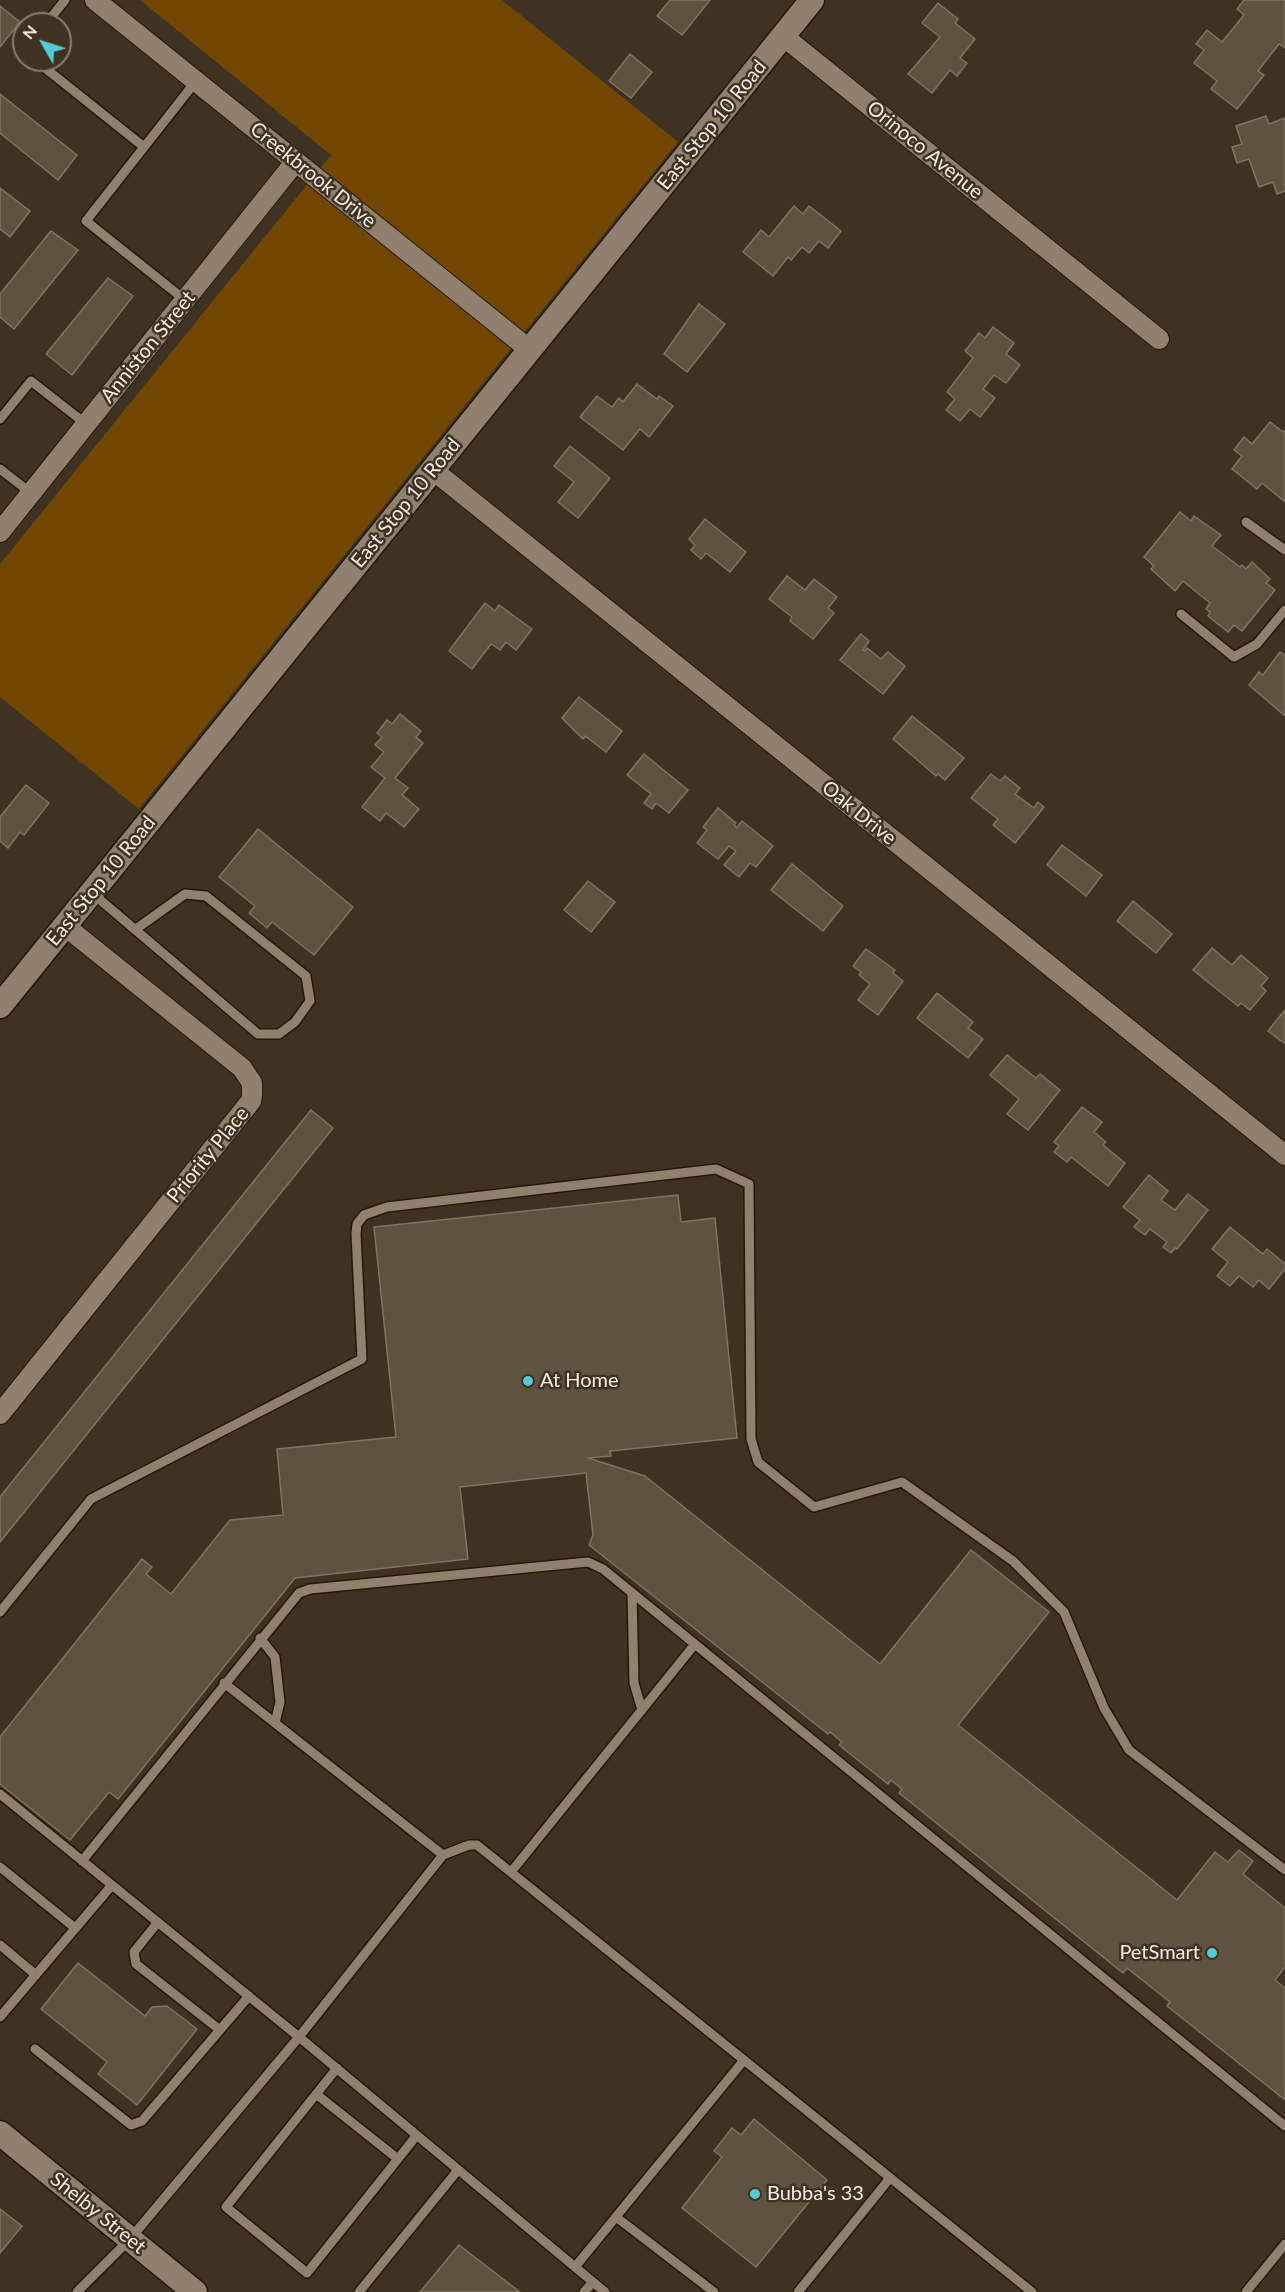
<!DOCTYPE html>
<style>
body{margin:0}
#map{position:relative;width:1285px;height:2292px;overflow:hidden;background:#3f3222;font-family:Lato,sans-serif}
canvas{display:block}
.north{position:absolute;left:12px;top:12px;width:60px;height:60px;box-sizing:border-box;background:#3f3222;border:2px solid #887d6f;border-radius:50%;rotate:309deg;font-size:16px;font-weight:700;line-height:24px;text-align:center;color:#f5ede3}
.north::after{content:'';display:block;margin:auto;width:21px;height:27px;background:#53cbda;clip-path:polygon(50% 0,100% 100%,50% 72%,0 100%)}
</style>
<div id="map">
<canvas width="1285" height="2292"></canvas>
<div class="north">N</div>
</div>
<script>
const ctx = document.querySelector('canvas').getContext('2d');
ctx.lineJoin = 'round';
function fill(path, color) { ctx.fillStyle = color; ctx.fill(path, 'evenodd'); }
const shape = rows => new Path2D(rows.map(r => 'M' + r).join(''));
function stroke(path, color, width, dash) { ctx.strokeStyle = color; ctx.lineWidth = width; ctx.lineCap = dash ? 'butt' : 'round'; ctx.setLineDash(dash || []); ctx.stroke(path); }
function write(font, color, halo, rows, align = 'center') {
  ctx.font = font + ' Lato,sans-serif'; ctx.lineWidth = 5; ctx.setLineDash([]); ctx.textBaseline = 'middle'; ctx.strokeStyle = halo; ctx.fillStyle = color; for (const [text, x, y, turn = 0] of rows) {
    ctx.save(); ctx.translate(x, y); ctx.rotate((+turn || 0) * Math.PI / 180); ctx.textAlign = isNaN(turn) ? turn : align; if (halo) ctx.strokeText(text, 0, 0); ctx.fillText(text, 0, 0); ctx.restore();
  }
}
fill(shape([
 [140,0,502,0,678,142,139,809,0,697,0,564,331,155]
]), '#714700');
const building = shape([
 [670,0,710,0,682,35,657,16,670,0],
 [1244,0,1285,0,1285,48,1279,44,1258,71,1264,75,1237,109,1211,89,1217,81,1194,63,1204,50,1196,44,1207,30,1222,42,1244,15,1237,9,1244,0],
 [938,3,958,19,955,23,975,39,960,58,967,63,957,76,950,70,932,93,908,74,940,37,922,23,938,3],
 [0,6,20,22,0,47,0,6],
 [630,54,652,72,631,98,609,81,630,54],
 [0,94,77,155,58,180,0,133,0,94],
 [1266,116,1269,124,1285,118,1285,191,1277,194,1273,182,1259,187,1249,159,1237,163,1232,147,1242,144,1236,126,1266,116],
 [0,188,30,211,10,237,0,229,0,188],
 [794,206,803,214,809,206,841,231,828,248,819,241,809,253,802,247,791,260,788,257,773,276,743,252,761,230,769,237,794,206],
 [51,231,78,250,14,329,0,317,0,294,51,231],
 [108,278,133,296,72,375,46,354,108,278],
 [699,304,725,324,687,372,664,354,699,304],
 [993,327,1014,343,1006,354,1020,365,1006,383,994,375,983,389,995,398,980,417,970,409,960,421,946,410,955,399,947,392,973,358,965,351,979,333,985,338,993,327],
 [637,384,657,399,659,396,673,406,649,437,640,429,623,450,580,417,597,396,612,407,619,398,623,402,637,384],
 [1270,422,1283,432,1285,430,1285,502,1262,483,1257,489,1232,469,1242,456,1234,450,1244,437,1252,444,1270,422],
 [570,446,610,478,578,518,558,502,574,482,554,466,570,446],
 [1180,512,1191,521,1194,516,1221,535,1212,546,1240,567,1242,565,1246,569,1252,562,1270,579,1266,583,1275,590,1242,631,1234,625,1228,632,1208,616,1210,612,1206,609,1210,603,1183,581,1175,591,1151,569,1154,566,1144,557,1180,512],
 [705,519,746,552,730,572,706,553,701,559,691,550,695,545,689,539,705,519],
 [787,576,805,590,814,579,837,597,828,608,834,613,813,639,790,621,792,617,769,599,787,576],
 [485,603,495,611,499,605,532,629,516,650,506,642,500,650,491,644,472,669,449,651,485,603],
 [861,634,869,641,863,650,865,651,867,648,881,659,888,652,905,666,883,694,840,660,861,634],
 [1280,652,1285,656,1285,716,1249,685,1259,672,1263,675,1280,652],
 [579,697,622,731,606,752,585,736,583,739,562,718,579,697],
 [400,714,421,731,416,737,423,743,395,778,408,788,402,795,419,809,404,827,386,813,380,821,362,807,385,778,371,767,384,752,375,745,382,737,377,733,387,720,392,724,400,714],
 [912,716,964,758,945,780,938,774,936,776,893,739,912,716],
 [644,754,688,790,669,813,656,803,652,809,644,803,651,794,627,775,644,754],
 [991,774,1000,781,1005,776,1020,788,1015,794,1034,808,1038,802,1044,807,1015,843,993,825,998,819,971,798,991,774],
 [26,785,49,803,24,835,20,832,8,848,0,841,0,817,26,785],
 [718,808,736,823,734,825,737,828,742,821,773,846,756,867,750,863,739,877,724,865,736,851,729,846,718,859,697,843,707,830,703,827,718,808],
 [258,829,353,907,314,955,272,922,267,928,249,913,255,906,219,877,258,829],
 [1062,845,1102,875,1086,896,1047,865,1062,845],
 [792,864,843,906,823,931,771,890,792,864],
 [588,881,615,902,591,932,564,910,588,881],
 [1133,901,1172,934,1156,953,1117,921,1133,901],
 [1212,948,1232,965,1241,955,1268,978,1261,986,1266,991,1250,1010,1241,1003,1238,1006,1193,970,1212,948],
 [866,949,895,970,893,973,903,981,878,1015,858,1000,870,984,859,975,861,972,853,966,866,949],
 [937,993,973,1022,968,1028,983,1039,968,1058,917,1018,937,993],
 [1285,1010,1285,1044,1268,1031,1285,1010],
 [1007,1055,1036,1078,1040,1074,1060,1090,1028,1130,1007,1114,1019,1099,990,1075,1007,1055],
 [1082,1107,1102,1122,1094,1132,1106,1142,1103,1145,1125,1163,1108,1186,1071,1157,1067,1162,1054,1152,1059,1146,1054,1142,1082,1107],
 [311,1110,333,1128,0,1542,0,1497,311,1110],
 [1149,1175,1168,1191,1161,1200,1175,1210,1188,1194,1208,1210,1177,1249,1175,1248,1171,1253,1163,1247,1167,1242,1150,1229,1145,1235,1134,1227,1140,1220,1123,1207,1149,1175],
 [678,1195,681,1222,715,1218,737,1438,610,1451,611,1456,588,1458,645,1476,880,1664,971,1550,1049,1612,958,1725,1177,1900,1215,1852,1228,1862,1239,1850,1253,1861,1243,1874,1285,1908,1285,1967,1275,1980,1285,1988,1285,2100,1167,2006,1170,2002,1127,1968,1123,1973,899,1793,902,1789,891,1780,888,1784,839,1745,842,1742,830,1732,828,1734,589,1545,593,1535,586,1473,460,1487,468,1559,295,1578,118,1799,109,1792,70,1840,0,1784,0,1737,142,1559,152,1567,146,1574,171,1594,230,1520,283,1515,277,1449,396,1437,374,1227,678,1195],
 [1230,1227,1263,1254,1267,1249,1285,1264,1285,1269,1269,1289,1259,1280,1253,1287,1239,1276,1230,1286,1217,1276,1228,1262,1212,1249,1230,1227],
 [78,1963,145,2016,152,2007,167,2006,197,2029,137,2105,98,2074,107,2062,41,2009,78,1963],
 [754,2119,827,2180,756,2267,682,2208,722,2157,714,2151,732,2128,741,2135,754,2119],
 [0,2209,22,2226,0,2253,0,2209],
 [459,2245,520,2292,420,2292,459,2245]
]);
fill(building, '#605241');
stroke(building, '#817261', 1.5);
const service = shape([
 [46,24,65,0],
 [35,60,144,147],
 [185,300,86,221,196,81],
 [0,419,31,381,86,424],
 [0,469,31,493],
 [1246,522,1285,550],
 [1181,614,1234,657,1257,644,1285,610],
 [92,893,258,1034,279,1034,295,1022,310,1001,306,976,206,896,185,894,136,929],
 [632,1593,634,1683,642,1710],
 [0,1612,91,1499,362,1359,356,1234,357,1224,364,1215,387,1207,716,1169,749,1184,751,1439,758,1462,814,1507,902,1482,1013,1561,1064,1612,1104,1708,1129,1750,1285,1870],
 [260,1638,275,1657,280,1702,275,1723],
 [224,1683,443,1855],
 [0,1794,299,2037,605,2292],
 [82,1861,299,1593,310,1589,588,1562,603,1569,1285,2126],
 [0,1867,75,1928],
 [511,1872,695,1644],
 [158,1922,134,1952,136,1964,220,2030],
 [0,1945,36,1975],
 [0,2017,112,1885],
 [35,2049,131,2125,142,2121,249,1996],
 [337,2068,226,2207,307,2273,417,2135],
 [316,2094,398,2159],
 [616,2217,714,2292],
 [575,2267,744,2060],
 [77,2292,130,2239,299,2037,443,1855,469,1845,477,1845,1032,2292],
 [359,2292,458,2170],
 [584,2292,593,2282],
 [798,2292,890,2178],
 [1246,2292,1285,2244]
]);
const minor = shape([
 [95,0,530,350],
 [783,36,1159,339],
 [433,470,1285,1155],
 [0,532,296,161],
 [0,1414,251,1101,252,1095,252,1083,242,1068,65,926]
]);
const tertiary = shape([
 [0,1006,812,0],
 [0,2133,195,2292]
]);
stroke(service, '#25190a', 12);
stroke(minor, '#25190a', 22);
stroke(tertiary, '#25190a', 27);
stroke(service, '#90806e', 9);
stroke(minor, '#90806e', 20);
stroke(tertiary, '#90806e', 24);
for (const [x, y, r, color] of [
 [528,1381,6,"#53cbda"],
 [1212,1953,6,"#53cbda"],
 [755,2194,6,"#53cbda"]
]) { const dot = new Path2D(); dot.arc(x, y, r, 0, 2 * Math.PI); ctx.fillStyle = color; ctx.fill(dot); stroke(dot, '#3f3222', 2); }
write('20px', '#f5ede3', '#3f3222', [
 ["East Stop 10 Road",712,125,-51],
 ["Orinoco Avenue",925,150,39],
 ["Creekbrook Drive",313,175,39],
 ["Anniston Street",148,347,-51],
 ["East Stop 10 Road",406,503,-51],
 ["Oak Drive",859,813,39],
 ["East Stop 10 Road",101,881,-51],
 ["Priority Place",208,1155,-51],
 ["Shelby Street",98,2213,39]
]);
write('20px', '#f5ede3', '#3f3222', [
 ["At Home",540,1381],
 ["PetSmart",1200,1953,"right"],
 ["Bubba's 33",767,2194]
], 'left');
</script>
